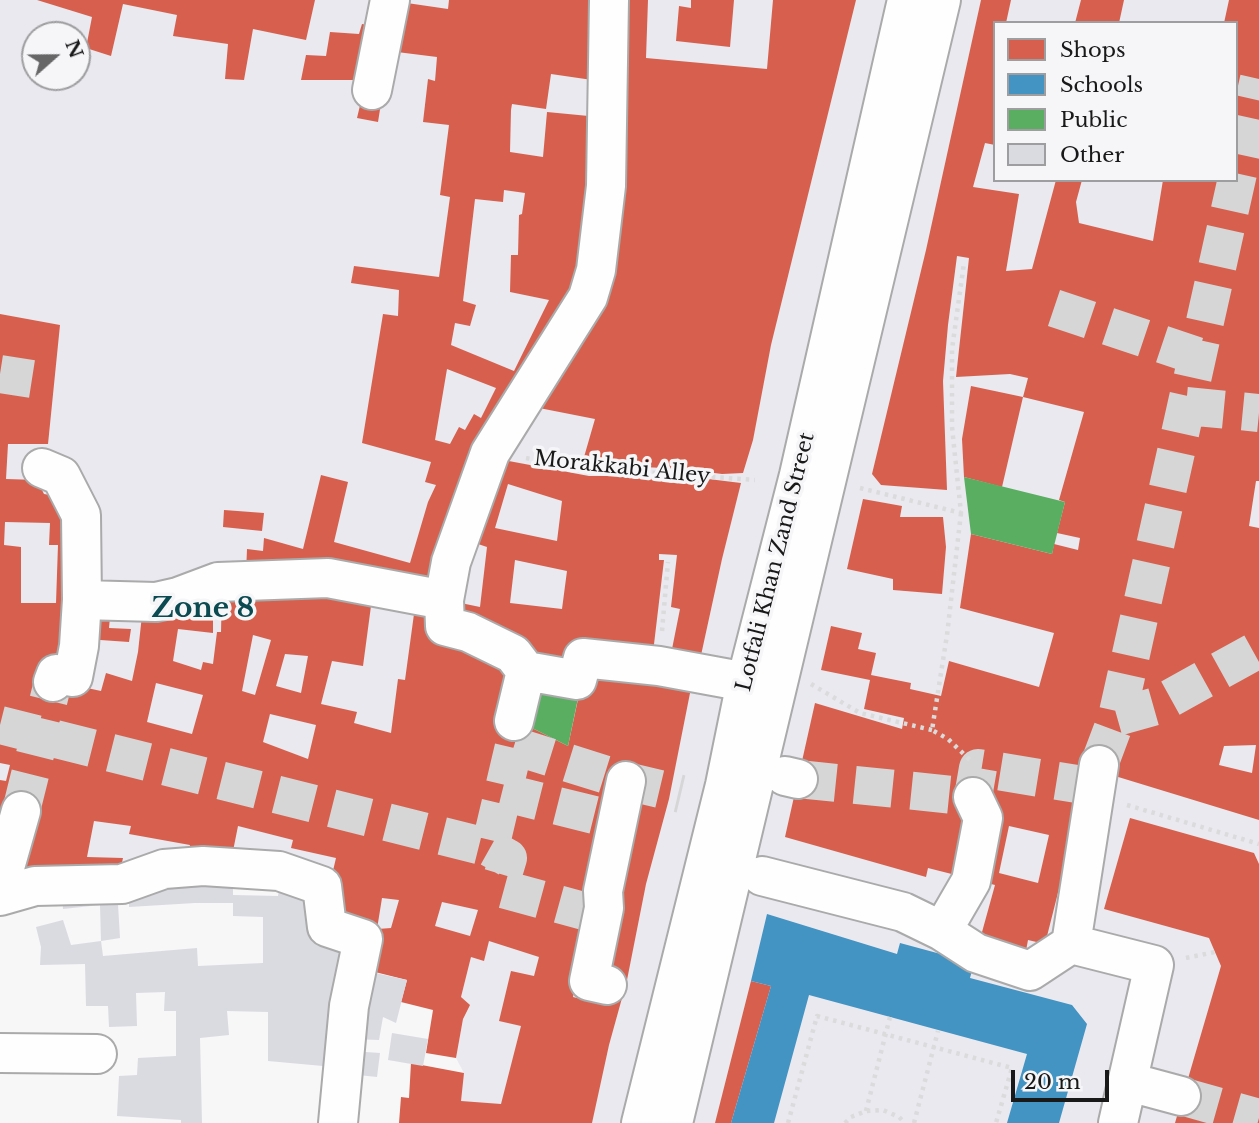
<!DOCTYPE html>
<style>
body{margin:0}
#map{position:relative;width:1259px;height:1123px;overflow:hidden;background:#f7f7f8;font-family:"Libre Baskerville",serif}
canvas{display:block}
.legend{position:absolute;left:993px;top:21px;width:245px;height:161px;box-sizing:border-box;background:#f6f6f9;border:2px solid #9e9ea0;margin:0;padding:9px 12px;list-style:none;font-size:21px;color:#19191a}
.legend li{display:flex;align-items:center;gap:14px;height:35px}
.legend b{width:35px;border:2px solid #9e9ea0}
.north{position:absolute;left:21px;top:21px;width:70px;height:70px;box-sizing:border-box;background:#f6f6f9;border:2px solid #9e9ea0;border-radius:50%;rotate:69deg;font-size:19px;font-weight:700;line-height:28px;text-align:center;color:#19191a}
.north::after{content:'';display:block;margin:auto;width:24px;height:32px;background:#676768;clip-path:polygon(50% 0,100% 100%,50% 72%,0 100%)}
.scale{position:absolute;left:1011px;top:1070px;width:98px;height:32px;box-sizing:border-box;border:4px solid #19191a;border-top:0;padding-left:9px;font-size:21px;line-height:24px;white-space:nowrap;color:#19191a;-webkit-text-stroke:5px #f6f6f9;paint-order:stroke}
</style>
<div id="map">
<canvas width="1259" height="1123"></canvas>
<ul class="legend">
<li><b style="height:19px;background:#d6604d"></b>Shops</li>
<li><b style="height:19px;background:#4393c3"></b>Schools</li>
<li><b style="height:19px;background:#5aae61"></b>Public</li>
<li><b style="height:19px;background:#dadae1"></b>Other</li>
</ul>
<div class="north">N</div>
<div class="scale">20 m</div>
</div>
<script>
const ctx = document.querySelector('canvas').getContext('2d');
ctx.lineJoin = 'round';
function fill(path, color) { ctx.fillStyle = color; ctx.fill(path, 'evenodd'); }
const shape = rows => new Path2D(rows.map(r => 'M' + r).join(''));
function stroke(path, color, width, dash) { ctx.strokeStyle = color; ctx.lineWidth = width; ctx.lineCap = dash ? 'butt' : 'round'; ctx.setLineDash(dash || []); ctx.stroke(path); }
function write(font, color, halo, rows, align = 'center') {
  ctx.font = font + ' "Libre Baskerville",serif'; ctx.lineWidth = 7; ctx.setLineDash([]); ctx.textBaseline = 'middle'; ctx.strokeStyle = halo; ctx.fillStyle = color; for (const [text, x, y, turn = 0] of rows) {
    ctx.save(); ctx.translate(x, y); ctx.rotate((+turn || 0) * Math.PI / 180); ctx.textAlign = isNaN(turn) ? turn : align; if (halo) ctx.strokeText(text, 0, 0); ctx.fillText(text, 0, 0); ctx.restore();
  }
}
fill(shape([
 [0,0,1259,0,1259,1123,449,1123,464,1073,456,1058,463,1019,461,997,471,957,430,945,409,932,391,928,377,929,365,934,323,877,0,885],
 [995,23,1236,23,1236,180,995,180],
 [35,35,77,35,77,77,35,77]
]), '#e9e9ef');
fill(shape([
 [37,0,315,0,306,40,253,29,244,80,225,79,228,44,173,36,177,15,123,4,111,56,86,48,92,17],
 [449,0,600,0,599,81,551,74,546,109,512,104,511,110,510,152,543,157,547,112,599,117,591,257,440,585,246,574,247,549,263,551,264,538,303,549,321,475,348,482,334,542,410,563,428,502,436,485,425,482,431,462,362,443,383,314,398,316,399,290,351,283,354,266,439,277,450,197,440,195,449,125,423,122,428,79,435,81,437,57,389,51,400,2,448,9],
 [504,190,525,193,522,214,519,215,518,255,511,255,510,292,549,300,514,371,451,345,455,323,470,326,476,305,463,301,475,199,503,202],
 [447,369,496,388,481,418,474,414,465,430,459,427,450,444,435,440],
 [615,0,648,0,646,58,767,69,773,0,856,0,771,345,753,440,743,473,722,474,684,469,582,464,595,419,529,406,579,323],
 [691,0,734,0,730,47,676,41,679,6,691,8],
 [981,0,1011,0,1006,23,995,23,995,145,985,143,973,187,1019,194,1006,271,1032,269,1056,180,1082,180,1076,202,1079,223,1153,241,1163,180,1236,180,1236,23,1224,23,1229,0,1259,0,1259,481,1256,481,1249,526,1259,528,1259,820,1115,776,1114,796,1080,791,1063,873,1045,944,1028,940,1025,956,979,943,995,885,928,868,926,877,785,837,815,703,902,729,904,718,864,709,870,680,821,670,831,626,862,633,858,649,876,653,871,675,911,683,910,689,941,696,949,661,1039,687,1054,633,960,608,971,534,1052,554,1054,544,1078,550,1080,538,1057,533,1065,502,1059,500,1084,412,1023,397,1002,487,964,477,962,439,971,386,1023,397,1028,378,1010,374,956,377,969,258,957,256,948,325,943,381,947,490,881,485,872,474,926,250],
 [1256,745,1252,773,1219,765,1224,746],
 [1009,826,1049,835,1038,883,999,873],
 [1081,0,1124,0,1119,23,1075,23],
 [362,24,379,27,368,80,301,80,306,55,326,56,330,32,359,34],
 [363,93,382,97,378,122,357,118],
 [0,314,60,325,48,444,8,444,6,479,37,480,44,494,61,497,78,686,101,691,106,673,132,681,138,652,143,606,213,588,213,633,178,629,173,661,201,670,203,662,213,664,217,632,221,632,222,588,416,600,512,658,524,724,568,746,586,662,693,678,669,799,646,884,627,980,609,1045,592,1123,399,1123,401,1097,409,1098,411,1063,464,1073,461,1101,501,1104,521,1026,499,1021,511,971,534,976,539,957,489,941,484,961,471,957,461,997,470,1005,463,1019,456,1058,426,1053,433,1010,401,1002,407,980,363,969,377,929,391,928,399,900,382,898,377,929,337,926,343,894,328,892,336,858,291,848,293,840,238,826,231,861,187,861,190,845,129,834,131,826,94,821,87,857,123,858,119,876,15,877,0,835,0,780,6,781,10,765,0,763],
 [5,522,50,523,49,545,58,545,56,603,21,603,21,547,4,545],
 [371,606,414,614,405,680,398,679,391,733,354,723,357,712,321,704,332,661,363,666],
 [253,635,271,640,255,695,242,691],
 [285,654,308,656,301,693,276,686],
 [156,683,203,695,192,734,147,722],
 [270,714,316,725,308,759,263,742],
 [442,902,478,910,470,936,435,926],
 [575,986,596,992,593,1002,573,997],
 [498,459,589,476,684,476,741,483,722,559,698,669,669,664,680,609,671,607,677,555,659,554,659,560,664,560,652,661,575,674,493,639,451,601,480,607,487,547,466,540],
 [508,484,562,501,557,541,495,528],
 [515,560,567,571,562,609,510,603],
 [863,499,902,506,900,517,943,517,946,547,942,594,893,590,893,579,847,569],
 [224,510,264,513,262,531,223,527],
 [89,605,111,606,109,628,131,629,129,642,86,639],
 [1130,818,1254,853,1259,864,1259,1123,1175,1123,1221,966,1209,938,1104,909],
 [751,981,771,986,731,1123,715,1123]
]), '#d6604d');
fill(shape([
 [767,914,897,954,900,943,974,963,970,978,1072,1005,1087,1024,1059,1123,1007,1123,1027,1054,809,995,774,1123,731,1123,771,986,751,981]
]), '#4393c3');
fill(shape([
 [964,477,1065,502,1052,554,971,534],
 [534,677,581,684,568,746,524,724]
]), '#5aae61');
fill(shape([
 [233,872,233,895,278,896,280,883,319,897,353,939,334,1067,268,1061,268,1012,227,1011,229,1035,200,1038,202,1123,181,1123,181,1120,117,1116,119,1076,137,1075,138,1058,176,1056,176,1011,164,1011,165,992,136,993,137,1026,109,1027,108,1006,86,1006,85,964,40,965,41,947,36,927,63,920,71,945,101,941,103,956,197,948,198,966,263,963,263,917,233,916,233,903,195,903,129,907,129,884],
 [117,888,120,938,101,941,100,905,63,909,62,895],
 [371,972,407,980,396,1023,383,1017,379,1040,352,1039],
 [392,1033,428,1039,423,1066,388,1060],
 [352,1051,380,1053,377,1077,349,1074]
]), '#dadae1');
stroke(shape([
 [1054,308,1197,356],
 [0,374,32,379],
 [1186,406,1259,413],
 [1117,717,1156,706,1259,649],
 [0,725,490,848,514,746,514,721],
 [514,746,626,781,681,794],
 [1099,765,1117,717,1259,79],
 [798,779,973,797,978,768,1096,787],
 [502,792,618,821],
 [21,811,53,682],
 [490,848,508,858,499,888,602,916],
 [1181,1096,1259,1118]
]), '#d6d6d7', 38, [38, 19]);
const minor = shape([
 [609,0,606,186,596,270,588,297,490,453,451,562,444,600,445,626,468,632,513,654,526,671,577,680,583,658,659,666,746,682],
 [372,90,390,0],
 [42,468,61,476,81,515,82,600,79,646,73,677,56,674,53,682],
 [82,600,156,602,178,597,218,582,328,578,444,600],
 [514,721,526,671],
 [785,776,798,779],
 [762,876,903,912,942,931,976,953,1030,971,1071,944,1154,965,1118,1123],
 [0,885,21,811],
 [0,896,35,886,122,884,164,869,203,866,279,871,322,886,327,927,363,939,349,1006,338,1123],
 [942,931,971,881,983,818,973,797],
 [1071,944,1099,765],
 [607,985,589,981,604,908,603,891,626,781],
 [0,1053,97,1054],
 [1129,1082,1181,1096],
 [641,1123,725,785,746,682,799,475,907,0],
 [673,1123,941,0]
]);
stroke(minor, '#aaa', 42);
stroke(shape([
 [526,458,584,468,755,480],
 [860,488,961,513,952,427,952,349,964,263],
 [961,513,947,635,932,730,948,739,971,761],
 [662,631,668,562],
 [811,684,860,713,932,730],
 [1127,805,1259,844],
 [1186,958,1215,952],
 [866,1111,890,1017],
 [788,1123,817,1016,1012,1068,996,1123],
 [845,1123,851,1117,866,1111,883,1110,899,1117,905,1123],
 [914,1123,938,1031]
]), '#dbdbdc', 4.5, [3.5, 5]);
stroke(minor, '#fefefe', 38);
write('21px', '#19191a', '#f6f6f9', [
 ["Morakkabi Alley",622,468,6],
 ["Lotfali Khan Zand Street",776,562,-76]
]);
write('bold 28px', '#0a4a50', '#f6f6f9', [
 ["Zone 8",203,609]
]);
</script>
